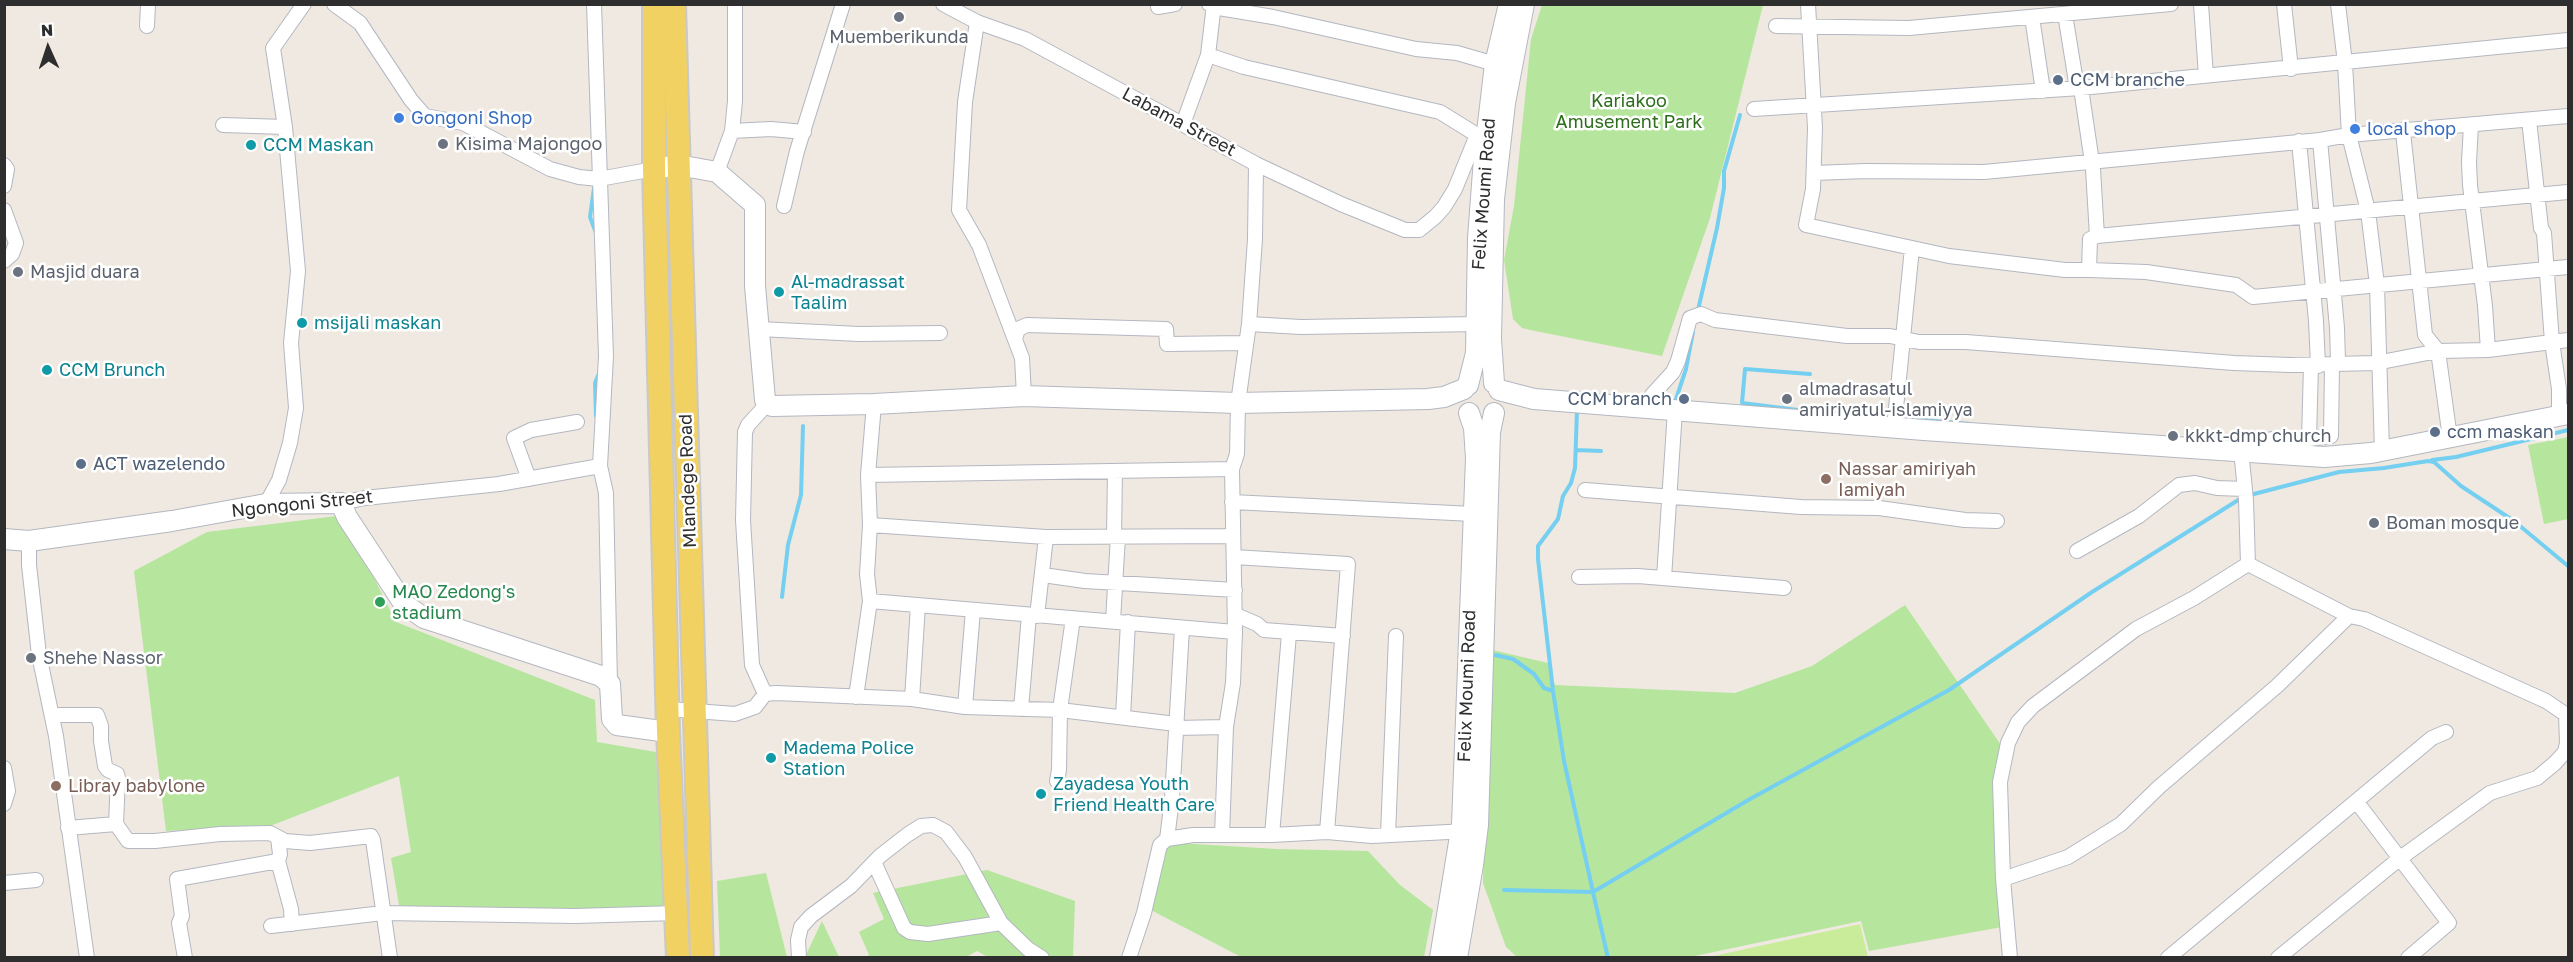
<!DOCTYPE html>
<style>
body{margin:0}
#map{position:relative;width:2573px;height:962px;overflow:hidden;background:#efe9e1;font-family:"Golos Text",sans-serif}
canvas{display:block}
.frame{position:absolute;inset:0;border:6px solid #2e2e2e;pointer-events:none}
.north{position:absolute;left:18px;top:18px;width:60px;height:60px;-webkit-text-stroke:4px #fff;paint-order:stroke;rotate:357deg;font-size:16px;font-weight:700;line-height:24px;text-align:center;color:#2e2e2e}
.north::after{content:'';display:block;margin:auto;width:21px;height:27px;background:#2e2e2e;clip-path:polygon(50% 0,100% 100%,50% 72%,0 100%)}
</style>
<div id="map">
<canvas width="2573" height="962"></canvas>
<div class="frame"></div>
<div class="north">N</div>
</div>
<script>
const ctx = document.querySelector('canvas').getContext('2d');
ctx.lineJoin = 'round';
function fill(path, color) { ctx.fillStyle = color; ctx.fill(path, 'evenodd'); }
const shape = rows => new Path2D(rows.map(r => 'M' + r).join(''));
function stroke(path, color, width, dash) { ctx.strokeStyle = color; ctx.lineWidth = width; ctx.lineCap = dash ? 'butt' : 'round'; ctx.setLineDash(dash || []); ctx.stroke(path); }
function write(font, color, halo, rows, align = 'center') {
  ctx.font = font + ' "Golos Text",sans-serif'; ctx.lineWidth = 5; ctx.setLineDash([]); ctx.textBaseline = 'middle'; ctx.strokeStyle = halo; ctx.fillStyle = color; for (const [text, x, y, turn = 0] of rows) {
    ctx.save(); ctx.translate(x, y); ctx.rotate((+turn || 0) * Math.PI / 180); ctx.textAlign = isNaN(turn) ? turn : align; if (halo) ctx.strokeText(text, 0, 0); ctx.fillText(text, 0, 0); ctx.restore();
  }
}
fill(shape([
 [1542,5,1763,5,1710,218,1662,356,1535,331,1522,328,1513,319,1504,260,1514,206,1531,39],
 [2568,437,2568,519,2544,524,2528,445],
 [337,516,371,572,396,622,595,700,597,742,656,752,665,911,400,911,391,858,411,852,399,776,270,826,166,831,134,571,207,532],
 [1905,605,2003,748,1994,843,2002,927,1869,951,1861,921,1690,957,1517,957,1506,947,1483,883,1488,649,1548,663,1555,685,1735,693,1812,666],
 [1178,843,1277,849,1368,851,1400,885,1433,910,1424,957,1243,958,1149,909,1163,848],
 [987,870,1075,901,1073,957,988,957,977,951,966,957,866,957,869,955,859,932,884,919,873,893],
 [766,873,787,957,720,957,717,881],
 [822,921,839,957,805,957]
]), '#b6e59e');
fill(shape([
 [1860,924,1868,957,1709,957]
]), '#c9ec9a');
stroke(shape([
 [594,188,590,217,596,233],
 [1698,310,1717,228,1724,188,1724,171,1740,115],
 [1810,374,1745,369,1742,403,1814,412],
 [1675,402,1686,369,1693,332],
 [596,416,595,383,600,371],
 [1912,419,1970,424],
 [1576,450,1601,451],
 [2432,460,2456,457,2568,430],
 [2384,468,2428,461,2434,462,2461,486,2514,521,2568,566],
 [2250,495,2339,472,2384,468],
 [782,597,788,545,801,495,803,426],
 [1495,655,1513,659,1534,674,1544,688,1553,691],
 [1504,890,1593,892,1564,761,1553,691,1538,559,1538,546,1558,519,1563,496,1571,483,1575,468,1577,410],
 [1608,958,1593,892,1750,799,1949,690,2092,592,2243,497]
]), '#75cff0', 4);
const street = shape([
 [334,4,360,23,411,100,425,116,463,123,550,169,579,177,599,179,654,169],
 [594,4,606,356,600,466,606,493,610,684],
 [943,4,977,22,1025,39,1256,164,1341,204,1405,230,1419,230,1435,217,1444,207,1455,189,1477,135],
 [1209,4,1213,7,1273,17,1416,49,1457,53,1495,64],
 [1808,4,1815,128,1813,189,1806,225,1949,256,2065,270,2089,270],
 [2201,4,2206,76],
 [2284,4,2291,69],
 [2338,4,2345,63,2349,135,2368,211,2377,285,2382,451],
 [1158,7,1175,4],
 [2065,14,2076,82,2081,88,2093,169,2097,236],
 [2032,17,2043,91],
 [977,22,965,102,959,210,979,245,1022,358,1024,396],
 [147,26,148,4],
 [1776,26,1909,28,2171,4],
 [1208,55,1244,67,1440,112,1477,135,1485,136],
 [1754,109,2081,88,2568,40],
 [2529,120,2541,228,2544,233,2552,342,2559,389,2559,416],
 [1183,124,1208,55,1214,4],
 [223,125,285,127],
 [2471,125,2469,162,2470,185,2485,306,2488,350],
 [732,131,735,101,735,4],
 [2403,132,2425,335,2438,351,2450,438],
 [2299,141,2316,321,2318,366],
 [4,165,7,169,4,186],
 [717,172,732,131,771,129,804,132],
 [1814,173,1866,171,1984,172,2320,140,2349,135,2568,116],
 [2568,192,2097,236,2090,239,2089,270,2146,272,2236,285,2253,297,2568,267],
 [784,206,797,151,843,4],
 [4,210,16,243,12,254,4,261],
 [1249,324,1301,327,1477,324],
 [759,329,859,334,940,333],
 [1015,339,1018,329,1027,325,1166,329,1167,344,1245,343],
 [1648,408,1652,395,1673,372,1678,361,1690,318,1701,314,1715,320,1847,336,1890,336,1919,342,1966,342,2234,363,2290,365,2376,363,2438,351,2488,350,2568,340],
 [1894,428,1912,248],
 [2309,439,2331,436,2332,366,2338,361,2337,328,2320,140],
 [868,475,1232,469],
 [529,479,514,438,531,430,577,422],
 [1585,490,1801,507,1879,508,1965,520,1997,521],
 [1232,502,1473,514],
 [341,503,365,498,499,484,600,466],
 [266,504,279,480,290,443,296,408,291,343,298,271,285,127,273,48,304,4],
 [870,525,1046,537,1233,536],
 [1114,536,1115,471],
 [29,541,29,565,39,655,56,736,87,958],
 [2077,551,2139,516,2179,485,2195,483,2217,488,2245,489],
 [1234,557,1348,564,1327,832],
 [2248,564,2349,616,2364,619,2546,701,2568,716],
 [2248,564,2246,500,2241,450,2252,443,2272,439,2309,439,2311,365],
 [1043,575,1085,581,1235,590],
 [1579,577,1638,576,1784,588],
 [1664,578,1675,410],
 [870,601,1235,632,1232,469,1237,454,1238,403,1249,324,1255,239,1256,164],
 [1236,615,1257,624,1264,630,1343,636],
 [1037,616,1046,537],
 [1073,618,1060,710,1176,724],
 [1113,621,1118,536],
 [765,694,752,665,743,520,745,432,748,425,767,404],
 [856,697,870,601,867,574,870,525,868,475,874,404],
 [912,699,918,605],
 [965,707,973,610],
 [668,709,735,714,755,707,765,694,776,693,912,699,965,707,1060,710,1059,770,1057,781],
 [1021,709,1029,615],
 [52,715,97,715,101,726,101,741,105,766,108,770,117,774,118,778,116,824],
 [1123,717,1128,622],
 [1176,728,1226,727,1233,683,1235,632],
 [4,768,8,791,4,804],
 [2356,801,2449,923,2408,958],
 [68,828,116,824,128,841,155,841,220,834,270,833,285,841,310,843,371,836,373,840,390,958],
 [1222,835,1226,727],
 [1272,835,1289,634],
 [1388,835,1396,636],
 [1167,839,1172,799,1182,628],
 [278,861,291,909,292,924],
 [874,862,904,928,910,932,928,934,1001,923],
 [2003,879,2068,857,2121,824,2159,787,2277,686,2349,616],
 [4,883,36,880],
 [271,926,383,913,575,916,677,913],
 [185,958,179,923,182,916,177,879,278,861,280,854,278,838],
 [799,958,798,940,801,927,811,916,851,886,880,856,907,835,921,826,933,825,946,832,965,857,1001,923,1028,949,1042,958],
 [1129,958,1144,913,1160,845,1167,839,1193,835,1272,835,1327,832,1372,836,1467,831],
 [2010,958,2003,879,2000,782,2008,743,2018,722,2033,706,2136,629,2194,598,2248,564],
 [2168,958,2432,738,2446,732],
 [2278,958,2399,859,2490,793,2537,778,2555,763,2565,752,2567,743,2566,714]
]);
const secondary = shape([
 [654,169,678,165,717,172,755,205,755,286,765,400,767,404,772,406,874,404,1024,396,1238,403,1428,399,1444,397,1464,389],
 [1494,383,1491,339,1494,199,1505,103,1524,4],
 [1468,385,1476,353,1478,238,1484,158,1495,64,1509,4],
 [1499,390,1534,399,1924,430,2324,457,2371,453,2568,414],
 [4,539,29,541,172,521,266,504,341,503,347,517,404,604,424,618,601,676,610,684,612,719,617,725,668,732],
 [1440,958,1462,824,1476,458,1474,428,1469,413],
 [1457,958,1473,865,1478,825,1490,432,1494,413]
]);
const primary = shape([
 [654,4,654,169,668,732,678,958],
 [674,4,702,958]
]);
stroke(street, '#b4b7c1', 16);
stroke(secondary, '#b4b7c1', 22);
stroke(primary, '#c9c9c9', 26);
stroke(street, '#fff', 14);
stroke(secondary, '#fff', 20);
stroke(primary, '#f2d163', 22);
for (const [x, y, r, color] of [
 [899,17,6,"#6b7280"],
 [2058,80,6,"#5c6f8a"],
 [399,118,6,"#3f7fe0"],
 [2355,129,6,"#3f7fe0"],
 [443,144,6,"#6b7280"],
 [251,145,6,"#0f9aa8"],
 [18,272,6,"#6b7280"],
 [779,292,6,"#0f9aa8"],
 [302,323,6,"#0f9aa8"],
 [47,370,6,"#0f9aa8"],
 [1684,399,6,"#5c6f8a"],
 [1787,399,6,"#6b7280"],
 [2435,432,6,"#5c6f8a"],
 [2173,436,6,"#6b7280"],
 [81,464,6,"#5c6f8a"],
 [1826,479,6,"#8d6e63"],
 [2374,523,6,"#6b7280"],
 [380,602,6,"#2e9e5b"],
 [31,658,6,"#6b7280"],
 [771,758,6,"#0f9aa8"],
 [56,786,6,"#8d6e63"],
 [1041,794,6,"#0f9aa8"]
]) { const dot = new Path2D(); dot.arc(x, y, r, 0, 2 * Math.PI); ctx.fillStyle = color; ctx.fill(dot); stroke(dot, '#fff', 2); }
write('18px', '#5b616d', '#fff', [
 ["Muemberikunda",899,37,"center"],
 ["Kisima Majongoo",455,144],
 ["Masjid duara",30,272],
 ["almadrasatul",1799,389],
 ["amiriyatul-islamiyya",1799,410],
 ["kkkt-dmp church",2185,436],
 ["Boman mosque",2386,523],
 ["Shehe Nassor",43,658]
], 'left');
write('18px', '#4e5e75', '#fff', [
 ["CCM branche",2070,80],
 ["CCM branch",1672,399,"right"],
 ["ccm maskan",2447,432],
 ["ACT wazelendo",93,464]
], 'left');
write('18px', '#2c6e1b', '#fff', [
 ["Kariakoo",1629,101],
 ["Amusement Park",1629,122]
]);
write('18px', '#366cbe', '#fff', [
 ["Gongoni Shop",411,118],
 ["local shop",2367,129]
], 'left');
write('18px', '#2e2e2e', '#fff', [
 ["Labama Street",1179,122,28],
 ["Felix Moumi Road",1484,194,-86],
 ["Mlandege Road",688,481,-92],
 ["Ngongoni Street",302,504,-6],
 ["Felix Moumi Road",1467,686,-88]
]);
write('18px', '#0d838f', '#fff', [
 ["CCM Maskan",263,145],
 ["Al-madrassat",791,282],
 ["Taalim",791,303],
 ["msijali maskan",314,323],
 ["CCM Brunch",59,370],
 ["Madema Police",783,748],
 ["Station",783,769],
 ["Zayadesa Youth",1053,784],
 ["Friend Health Care",1053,805]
], 'left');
write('18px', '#785e54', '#fff', [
 ["Nassar amiriyah",1838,469],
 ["Iamiyah",1838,490],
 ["Libray babylone",68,786]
], 'left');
write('18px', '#27864d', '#fff', [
 ["MAO Zedong's",392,592],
 ["stadium",392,613]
], 'left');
</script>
